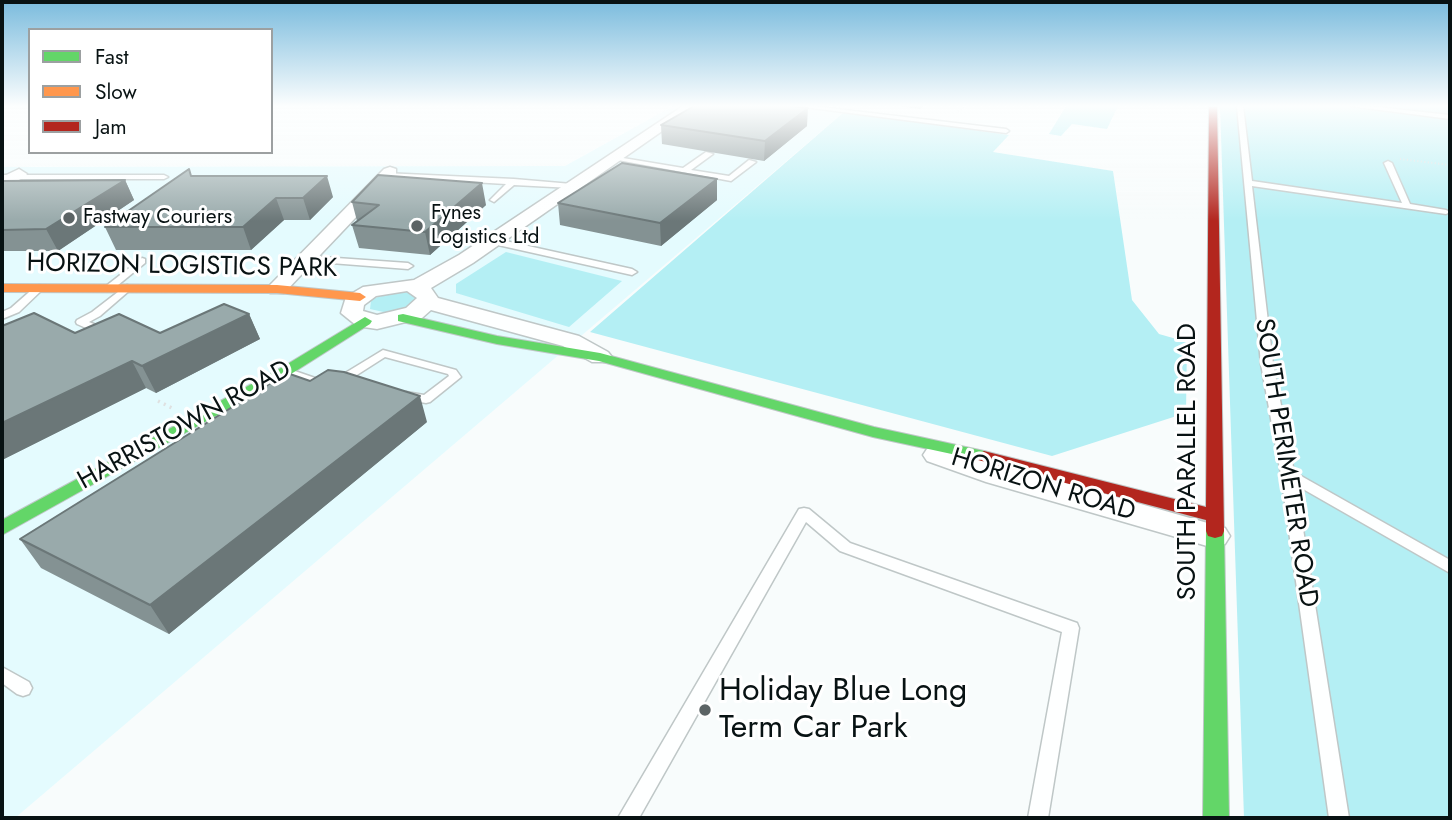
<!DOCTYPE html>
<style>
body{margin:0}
#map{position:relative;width:1452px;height:820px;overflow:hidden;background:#f8fcfc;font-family:Jost,sans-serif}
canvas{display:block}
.frame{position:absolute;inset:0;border:4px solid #081213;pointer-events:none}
.legend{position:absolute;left:28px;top:28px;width:245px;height:126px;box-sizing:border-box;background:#fff;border:2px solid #9ca0a1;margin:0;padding:9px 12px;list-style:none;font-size:21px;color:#081213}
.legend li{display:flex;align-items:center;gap:14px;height:35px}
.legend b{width:35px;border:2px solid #9ca0a1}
</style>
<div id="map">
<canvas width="1452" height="820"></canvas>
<div class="frame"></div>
<ul class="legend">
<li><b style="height:9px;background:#63d668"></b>Fast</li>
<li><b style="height:9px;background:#ff974d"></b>Slow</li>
<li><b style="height:9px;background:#b3261e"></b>Jam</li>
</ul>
</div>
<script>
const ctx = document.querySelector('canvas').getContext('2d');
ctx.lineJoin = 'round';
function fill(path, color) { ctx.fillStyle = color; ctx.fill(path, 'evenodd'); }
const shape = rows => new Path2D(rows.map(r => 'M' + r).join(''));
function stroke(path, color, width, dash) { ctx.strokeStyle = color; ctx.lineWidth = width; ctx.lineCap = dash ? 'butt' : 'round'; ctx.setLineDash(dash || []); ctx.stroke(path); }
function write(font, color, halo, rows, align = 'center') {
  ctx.font = font + ' Jost,sans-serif'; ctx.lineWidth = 6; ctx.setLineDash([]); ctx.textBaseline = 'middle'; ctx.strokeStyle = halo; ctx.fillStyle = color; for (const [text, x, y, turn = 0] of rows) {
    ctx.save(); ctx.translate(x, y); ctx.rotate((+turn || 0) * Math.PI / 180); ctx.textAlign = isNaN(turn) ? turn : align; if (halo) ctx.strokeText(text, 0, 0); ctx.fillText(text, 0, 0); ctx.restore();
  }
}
fill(shape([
 [673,106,790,106,844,112,15,818,2,818,2,167,565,166]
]), '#e4fbfe');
fill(shape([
 [1066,106,1118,106,1107,129,1072,124,1061,136,1049,134],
 [1220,106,1450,106,1450,818,1244,818],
 [844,112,1009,135,993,152,1113,171,1132,300,1159,334,1187,342,1186,413,1052,456,590,332],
 [506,252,622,281,569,327,456,293,456,284],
 [397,291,411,293,416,299,414,302,404,309,388,313,370,309,371,301,375,298]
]), '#b4eff4');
const lane = shape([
 [796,106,812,106,1006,129,1009,131,1006,133,796,106],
 [1237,106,1243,106,1252,181,1402,203,1384,163,1388,161,1392,163,1410,204,1446,210,1450,212,1446,214,1252,186,1273,364,1294,472,1450,560,1450,573,1296,485,1349,818,1329,818,1281,474,1261,364,1237,106],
 [1350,106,1367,106,1450,115,1450,119,1350,106],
 [706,152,713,154,691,170,729,176,749,160,756,162,731,181,607,158,611,156,683,168,706,152],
 [384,173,514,179,572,184,576,186,572,188,514,185,494,202,490,200,506,184,387,177,383,175,384,173],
 [2,175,164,175,168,177,164,179,2,179,2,175],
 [492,238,632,269,637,272,632,275,489,243,488,241,492,238],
 [308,256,408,263,413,266,408,269,305,261,303,259,308,256],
 [142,258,145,259,145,263,112,290,106,290,106,286,142,258],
 [39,285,42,286,42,290,19,312,2,319,2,312,11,308,36,286,39,285],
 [127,285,130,286,130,290,100,316,89,322,110,331,111,333,110,335,102,335,77,324,76,322,77,320,92,312,127,285],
 [383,350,456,370,461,377,430,402,426,403,402,399,400,396,406,392,424,395,449,376,448,374,385,357,349,380,317,387,282,373,280,371,286,368,318,379,342,375,383,350],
 [804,508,809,509,850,543,1077,623,1079,628,1048,818,1028,818,1062,632,840,551,806,522,639,818,618,818,799,509,804,508],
 [2,667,29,682,32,688,29,694,23,696,17,694,2,683,2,667]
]);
const street = shape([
 [683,106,698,106,473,263,431,288,438,298,579,336,608,352,612,357,608,362,592,362,563,346,431,310,422,318,377,329,357,326,341,313,346,297,363,287,414,280,459,255,683,106],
 [407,291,417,298,406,308,377,315,363,311,364,305,376,296,407,291],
 [390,167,396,169,396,175,284,293,270,293,266,289,270,285,384,169,390,167],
 [19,169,27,174,25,177,2,188,2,177,19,169],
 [937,446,1225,528,1230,536,1225,544,1214,548,986,482,927,461,923,455,927,449,937,446]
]);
const fast = shape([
 [403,314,497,336,600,353,874,427,984,451,992,456,984,461,873,437,599,361,497,344,398,321,398,315,403,314],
 [365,317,372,321,370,324,291,374,2,535,2,520,281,368,365,317],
 [1215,524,1222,526,1224,531,1229,818,1203,818,1206,531,1208,526,1215,524]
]);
const slow = shape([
 [2,284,277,285,360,293,366,297,360,301,277,293,2,292,2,284]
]);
const jam = shape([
 [1209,106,1217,106,1224,531,1222,536,1215,538,1208,536,1206,531,1206,520,978,460,976,456,984,451,1206,507,1209,106]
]);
stroke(lane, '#bfc7c7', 3);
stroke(street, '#bfc7c7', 3);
stroke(fast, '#bfc7c7', 2);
stroke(slow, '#bfc7c7', 2);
stroke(jam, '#bfc7c7', 2);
stroke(shape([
 [958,112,966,106],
 [1400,159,1450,165]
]), '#dfe1e1', 2, [1, 2.5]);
stroke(shape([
 [158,401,172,408]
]), '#dfe1e1', 3.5, [2, 4.5]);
fill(lane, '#feffff');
fill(street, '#feffff');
fill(fast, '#63d668');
fill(slow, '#ff974d');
fill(jam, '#b3261e');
fill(shape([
 [898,106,924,106,920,109],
 [661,125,807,126,764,161,662,144],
 [192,176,333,197,310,220,284,220,251,250,116,250,105,227],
 [125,180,134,200,58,251,2,251,2,181],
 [717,200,661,246,560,225,558,203],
 [352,202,486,205,430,255,359,248,352,225,357,221],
 [249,314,260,339,156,393,146,388,2,460,2,326,75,333,160,333],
 [427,422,169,634,41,568,20,539]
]), '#849293');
fill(shape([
 [808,108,807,126,764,161,765,141],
 [327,176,333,197,310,220,303,198],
 [717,179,717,200,661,246,660,223],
 [125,180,134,200,58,251,46,229],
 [482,183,486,205,430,255,425,232],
 [276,198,284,220,251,250,243,227],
 [249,314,260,339,156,393,142,366],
 [132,361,146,388,2,460,2,423],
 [420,396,427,422,169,634,150,605]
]), '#6b7778');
const building = shape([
 [694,106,789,106,808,108,765,141,661,125,694,106],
 [622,163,717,179,660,223,558,203,622,163],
 [189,169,191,176,327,176,303,198,276,198,243,227,105,227,189,169],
 [378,175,482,183,425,232,352,225,379,205,352,202,378,175],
 [125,180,46,229,2,230,2,181,125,180],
 [224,304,249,314,142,366,132,361,2,423,2,326,34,313,75,333,119,314,160,333,224,304],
 [328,370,344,372,420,396,150,605,20,539,287,373,310,381,328,370]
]);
fill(building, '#99aaab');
stroke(building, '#6b7778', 2);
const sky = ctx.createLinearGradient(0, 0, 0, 221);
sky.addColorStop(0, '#7abbdd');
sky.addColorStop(0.48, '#fcfefe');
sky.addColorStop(1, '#fcfefe00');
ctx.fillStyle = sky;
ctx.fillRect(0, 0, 1452, 221);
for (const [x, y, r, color] of [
 [69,218,7,"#5c6465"],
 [417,226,7,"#5c6465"],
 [705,710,7,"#5c6465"]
]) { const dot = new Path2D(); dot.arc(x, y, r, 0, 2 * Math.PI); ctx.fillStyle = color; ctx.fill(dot); stroke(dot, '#fff', 2.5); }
write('21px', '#081213', '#fff', [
 ["Fynes",431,214],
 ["Logistics Ltd",431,238],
 ["Fastway Couriers",83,218]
], 'left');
write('26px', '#081213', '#fff', [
 ["HORIZON LOGISTICS PARK",182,267,1],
 ["HARRISTOWN ROAD",185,426,-29],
 ["SOUTH PARALLEL ROAD",1189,462,-90],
 ["SOUTH PERIMETER ROAD",1285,463,81],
 ["HORIZON ROAD",1043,486,17]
]);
write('32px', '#081213', '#fff', [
 ["Holiday Blue Long",719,692],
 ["Term Car Park",719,729]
], 'left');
</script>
